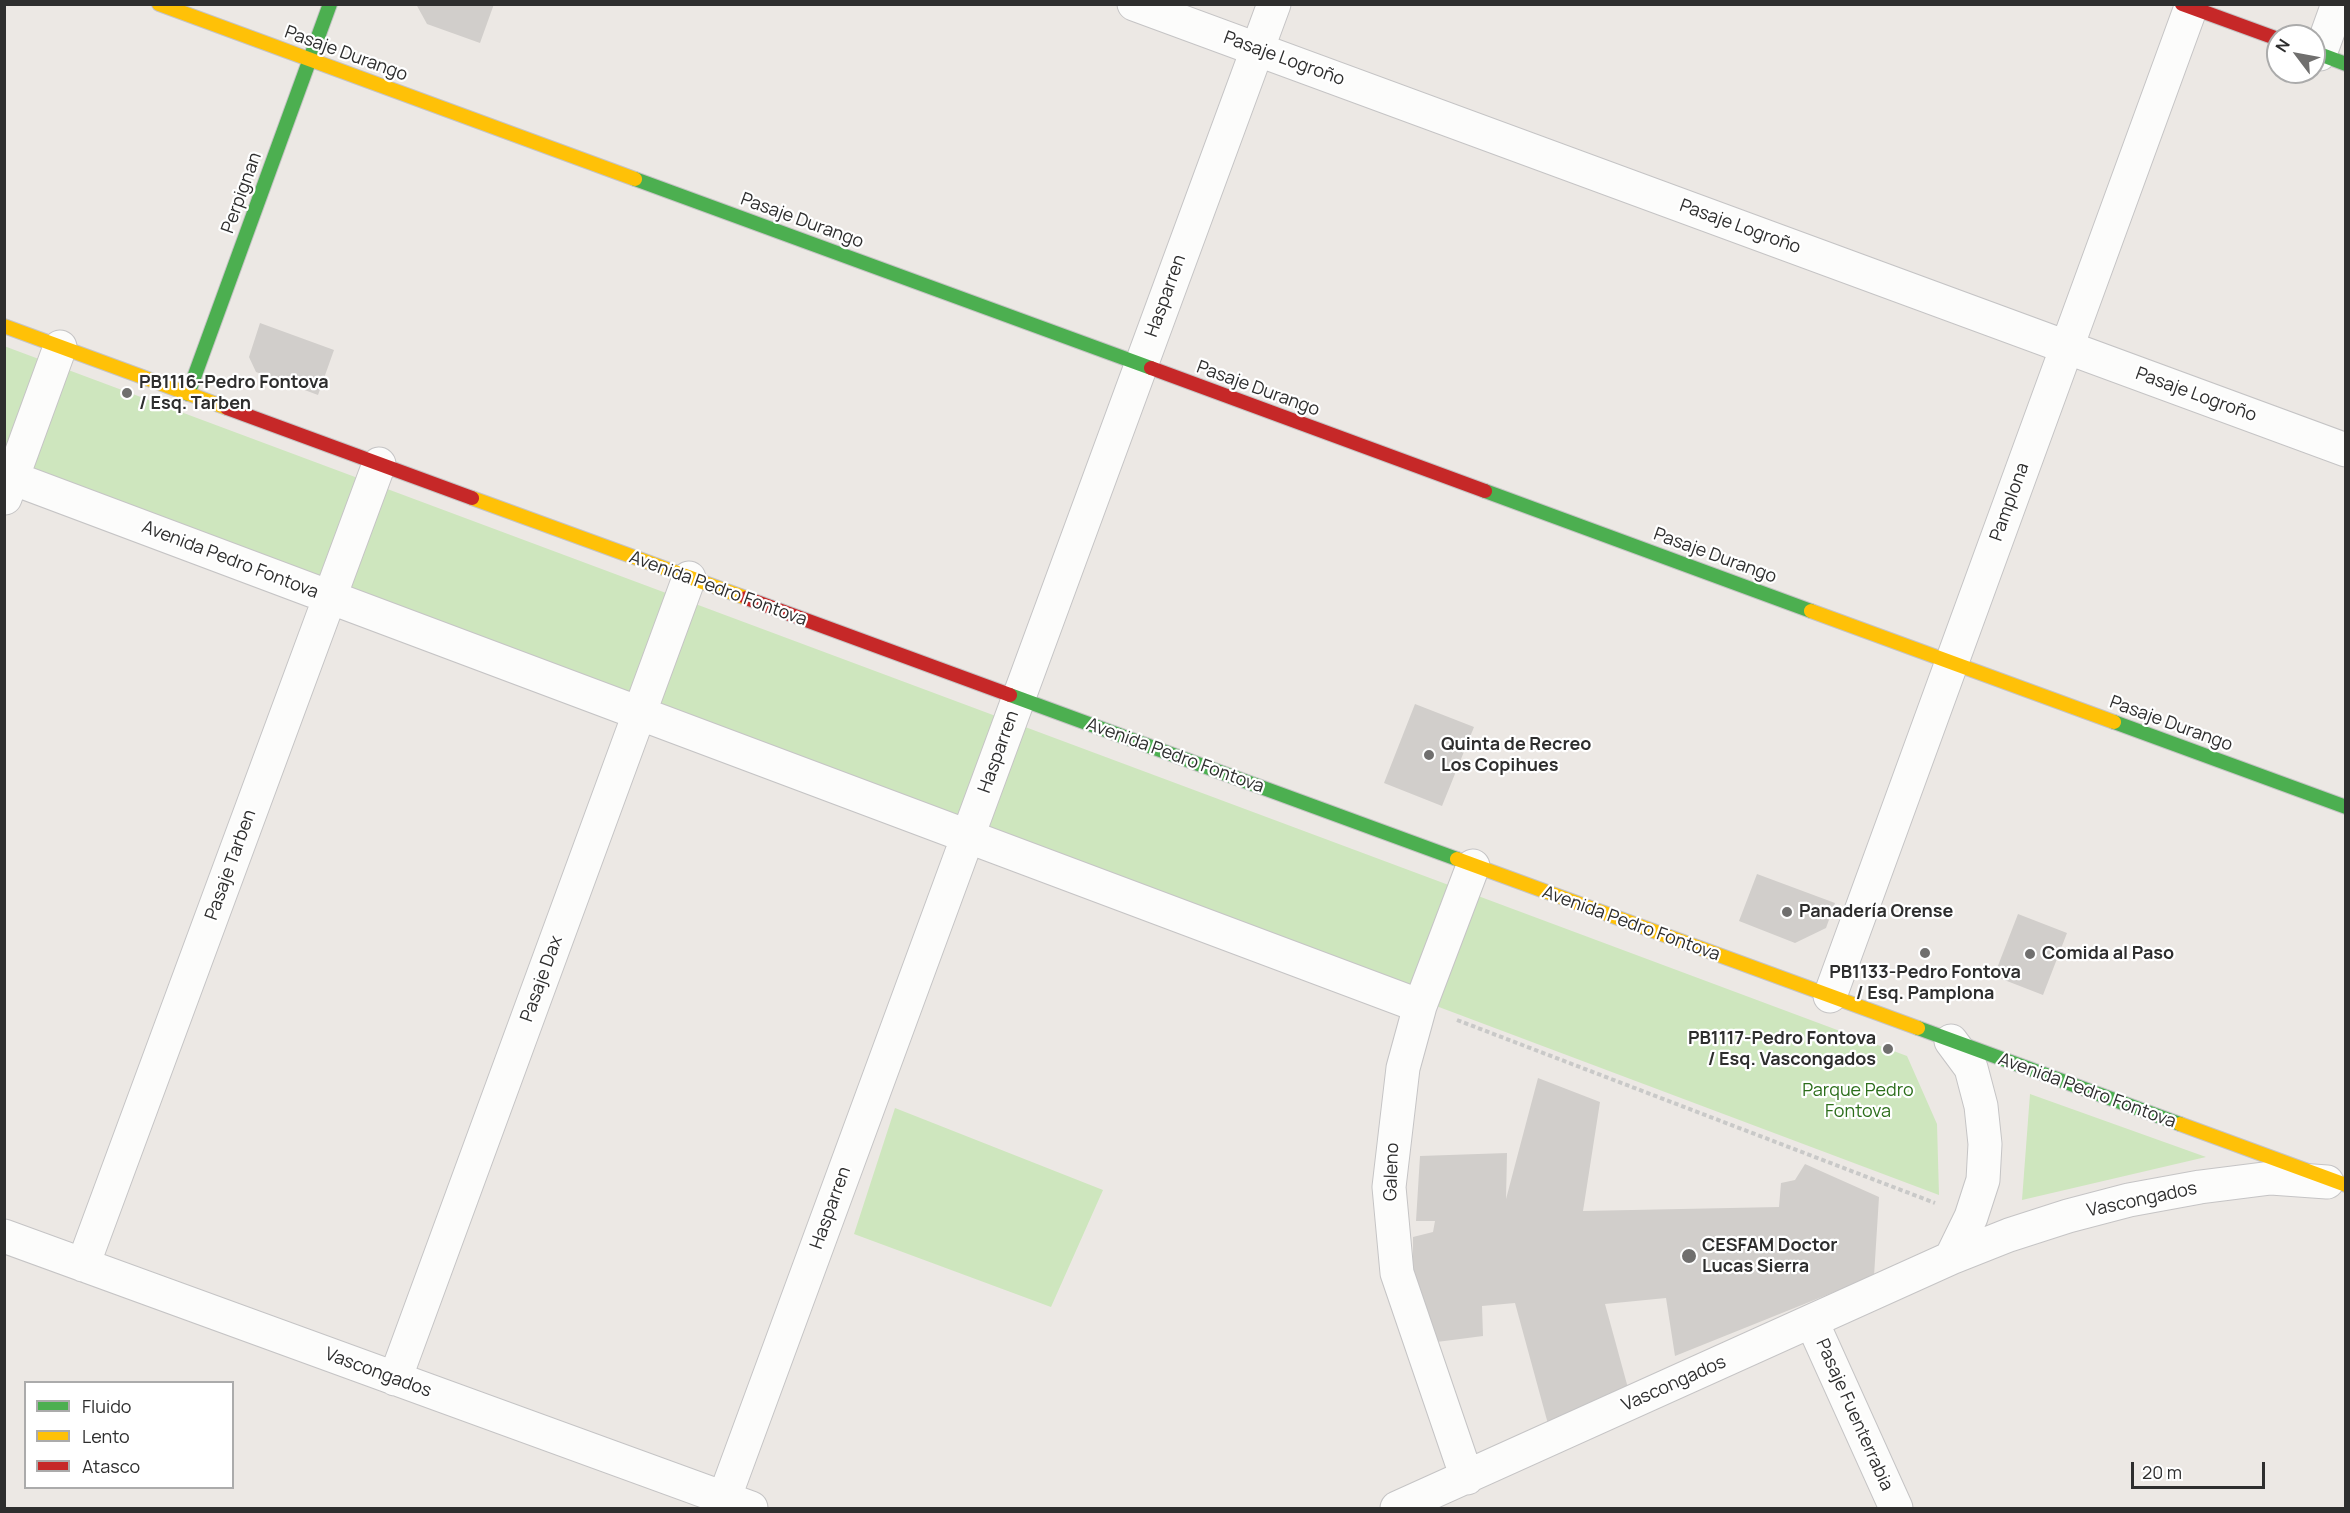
<!DOCTYPE html>
<meta charset="utf-8">
<style>
body{margin:0}
#map{position:relative;width:2350px;height:1513px;overflow:hidden;background:#ece8e4;font-family:Manrope,sans-serif}
canvas{display:block}
.frame{position:absolute;inset:0;border:6px solid #2e2e2e;pointer-events:none}
.legend{position:absolute;left:24px;top:1381px;width:210px;height:108px;box-sizing:border-box;background:#fff;border:2px solid #ababab;margin:0;padding:8px 10px;list-style:none;font-size:18px;color:#2e2e2e}
.legend li{display:flex;align-items:center;gap:12px;height:30px}
.legend b{width:30px;border:2px solid #ababab}
.north{position:absolute;left:2266px;top:24px;width:60px;height:60px;box-sizing:border-box;background:#fff;border:2px solid #ababab;border-radius:50%;rotate:302deg;font-size:16px;font-weight:700;line-height:24px;text-align:center;color:#2e2e2e}
.north::after{content:'';display:block;margin:auto;width:21px;height:27px;background:#706f6e;clip-path:polygon(50% 0,100% 100%,50% 72%,0 100%)}
.scale{position:absolute;left:2131px;top:1462px;width:134px;height:27px;box-sizing:border-box;border:3px solid #2e2e2e;border-top:0;padding-left:8px;font-size:18px;line-height:21px;white-space:nowrap;color:#2e2e2e;-webkit-text-stroke:4px #fff;paint-order:stroke}
</style>
<div id="map">
<canvas width="2350" height="1513"></canvas>
<div class="frame"></div>
<ul class="legend">
<li><b style="height:8px;background:#4caf50"></b>Fluido</li>
<li><b style="height:8px;background:#ffc107"></b>Lento</li>
<li><b style="height:8px;background:#c62828"></b>Atasco</li>
</ul>
<div class="north">N</div>
<div class="scale">20 m</div>
</div>
<script>
const ctx = document.querySelector('canvas').getContext('2d');
ctx.lineJoin = 'round';
function fill(path, color) { ctx.fillStyle = color; ctx.fill(path, 'evenodd'); }
const shape = rows => new Path2D(rows.map(r => 'M' + r).join(''));
function stroke(path, color, width, dash) { ctx.strokeStyle = color; ctx.lineWidth = width; ctx.lineCap = dash ? 'butt' : 'round'; ctx.setLineDash(dash || []); ctx.stroke(path); }
function write(font, color, halo, rows, align = 'center') {
  ctx.font = font + ' Manrope,sans-serif'; ctx.lineWidth = 4.5; ctx.setLineDash([]); ctx.textBaseline = 'middle'; ctx.strokeStyle = halo; ctx.fillStyle = color; for (const [text, x, y, turn = 0] of rows) {
    ctx.save(); ctx.translate(x, y); ctx.rotate((+turn || 0) * Math.PI / 180); ctx.textAlign = isNaN(turn) ? turn : align; if (halo) ctx.strokeText(text, 0, 0); ctx.fillText(text, 0, 0); ctx.restore();
  }
}
fill(shape([
 [4,346,1907,1056,1937,1124,1939,1195,5,468],
 [2030,1094,2206,1157,2022,1200],
 [895,1108,1103,1190,1051,1307,854,1234]
]), '#cee6be');
fill(shape([
 [416,4,494,4,480,43,427,24],
 [260,323,334,350,318,395,256,372,249,357],
 [1415,704,1474,727,1442,806,1384,783],
 [1757,874,1835,903,1826,928,1795,943,1739,921],
 [2018,914,2067,933,2043,995,1994,976],
 [1538,1078,1600,1102,1583,1211,1779,1207,1781,1183,1795,1180,1805,1164,1879,1197,1874,1276,1675,1356,1666,1298,1605,1304,1628,1388,1548,1424,1515,1303,1482,1306,1483,1336,1429,1343,1413,1279,1413,1237,1433,1232,1435,1221,1416,1221,1420,1156,1507,1153,1506,1199]
]), '#d1cecb');
const street = shape([
 [1134,4,2346,450],
 [2320,54,2338,4],
 [4,475,1420,1006],
 [5,498,60,347],
 [1830,996,2191,7],
 [4,1236,751,1508],
 [1951,1258,1971,1217,1983,1180,1985,1144,1981,1106,1971,1068,1951,1041],
 [83,1265,379,464],
 [1812,1322,1896,1508],
 [395,1379,689,578],
 [1467,1478,1397,1273,1389,1187,1403,1068,1420,1006,1473,866],
 [724,1499,1274,4],
 [1397,1508,1951,1258,2009,1235,2068,1216,2129,1200,2200,1187,2271,1178,2327,1182]
]);
const fast = shape([
 [2314,52,2346,64],
 [635,179,1151,368],
 [188,394,330,4],
 [1485,491,1811,611],
 [1010,695,1457,859],
 [2114,722,2346,807],
 [1918,1028,2180,1124]
]);
const slow = shape([
 [159,4,635,179],
 [4,326,227,408],
 [472,498,746,598],
 [1811,611,2114,722],
 [1457,859,1918,1028],
 [2180,1124,2346,1185]
]);
const jam = shape([
 [2182,4,2278,39],
 [1151,368,1485,491],
 [227,408,472,498],
 [746,598,1010,695]
]);
stroke(street, '#c5c4c5', 35);
stroke(fast, '#c5c4c5', 16);
stroke(slow, '#c5c4c5', 16);
stroke(jam, '#c5c4c5', 16);
stroke(shape([
 [1457,1020,1935,1203]
]), '#c9c9c8', 4, [4.5, 3]);
stroke(street, '#fcfcfb', 33);
stroke(fast, '#4caf50', 14);
stroke(slow, '#ffc107', 14);
stroke(jam, '#c62828', 14);
for (const [x, y, r, color] of [
 [127,393,6,"#706f6e"],
 [1429,755,6,"#706f6e"],
 [1787,912,6,"#706f6e"],
 [1925,953,6,"#706f6e"],
 [2030,954,6,"#706f6e"],
 [1888,1049,6,"#706f6e"],
 [1689,1256,8,"#706f6e"]
]) { const dot = new Path2D(); dot.arc(x, y, r, 0, 2 * Math.PI); ctx.fillStyle = color; ctx.fill(dot); stroke(dot, '#fff', 2); }
write('18px', '#2e2e2e', '#fff', [
 ["Pasaje Durango",346,54,20],
 ["Pasaje Logroño",1284,59,20],
 ["Perpignan",242,193,-70],
 ["Pasaje Durango",802,221,20],
 ["Pasaje Logroño",1740,227,20],
 ["Hasparren",1166,296,-70],
 ["Pasaje Durango",1258,389,20],
 ["Pasaje Logroño",2196,395,20],
 ["Pamplona",2010,502,-70],
 ["Pasaje Durango",1715,556,20],
 ["Avenida Pedro Fontova",230,560,21],
 ["Avenida Pedro Fontova",718,589,20],
 ["Pasaje Durango",2171,724,20],
 ["Hasparren",999,752,-70],
 ["Avenida Pedro Fontova",1175,756,20],
 ["Pasaje Tarben",231,865,-70],
 ["Avenida Pedro Fontova",1631,924,20],
 ["Pasaje Dax",542,979,-70],
 ["Avenida Pedro Fontova",2087,1091,20],
 ["Galeno",1392,1172,-88],
 ["Vascongados",2142,1200,-12],
 ["Hasparren",831,1208,-70],
 ["Vascongados",378,1373,20],
 ["Vascongados",1674,1384,-24],
 ["Pasaje Fuenterrabia",1854,1415,66]
]);
write('bold 18px', '#2e2e2e', '#fff', [
 ["PB1116-Pedro Fontova",139,383],
 ["/ Esq. Tarben",139,404],
 ["Quinta de Recreo",1441,745],
 ["Los Copihues",1441,766],
 ["Panadería Orense",1799,912],
 ["Comida al Paso",2042,954],
 ["PB1133-Pedro Fontova",1925,973,"center"],
 ["/ Esq. Pamplona",1925,994,"center"],
 ["PB1117-Pedro Fontova",1876,1039,"right"],
 ["/ Esq. Vascongados",1876,1060,"right"],
 ["CESFAM Doctor",1702,1246],
 ["Lucas Sierra",1702,1267]
], 'left');
write('18px', '#2c6e1b', '#fff', [
 ["Parque Pedro",1858,1091],
 ["Fontova",1858,1112]
]);
</script>
